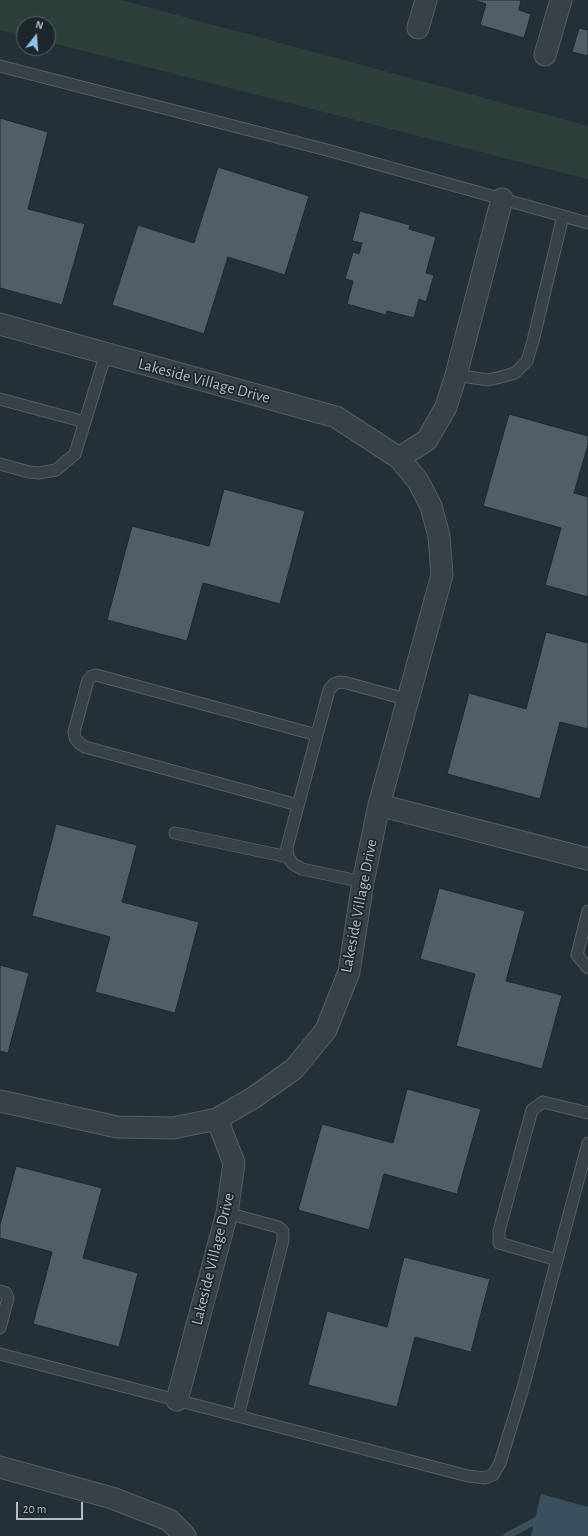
<!DOCTYPE html>
<style>
body{margin:0}
#map{position:relative;width:588px;height:1536px;overflow:hidden;background:#243037;font-family:"Alegreya Sans",sans-serif}
canvas{display:block}
.north{position:absolute;left:16px;top:16px;width:40px;height:40px;box-sizing:border-box;background:#1c262c;border:1px solid #586268;border-radius:50%;rotate:17deg;font-size:11px;font-weight:700;line-height:16px;text-align:center;color:#b2bcc3}
.north::after{content:'';display:block;margin:auto;width:14px;height:18px;background:#90c4eb;clip-path:polygon(50% 0,100% 100%,50% 72%,0 100%)}
.scale{position:absolute;left:16px;top:1502px;width:67px;height:18px;box-sizing:border-box;border:2px solid #b2bcc3;border-top:0;padding-left:5px;font-size:12px;line-height:14px;white-space:nowrap;color:#b2bcc3;-webkit-text-stroke:3px #1c262c;paint-order:stroke}
</style>
<div id="map">
<canvas width="588" height="1536"></canvas>
<div class="north">N</div>
<div class="scale">20 m</div>
</div>
<script>
const ctx = document.querySelector('canvas').getContext('2d');
ctx.lineJoin = 'round';
function fill(path, color) { ctx.fillStyle = color; ctx.fill(path, 'evenodd'); }
const shape = rows => new Path2D(rows.map(r => 'M' + r).join(''));
function stroke(path, color, width, dash) { ctx.strokeStyle = color; ctx.lineWidth = width; ctx.lineCap = dash ? 'butt' : 'round'; ctx.setLineDash(dash || []); ctx.stroke(path); }
function write(font, color, halo, rows, align = 'center') {
  ctx.font = font + ' "Alegreya Sans",sans-serif'; ctx.lineWidth = 3.5; ctx.setLineDash([]); ctx.textBaseline = 'middle'; ctx.strokeStyle = halo; ctx.fillStyle = color; for (const [text, x, y, turn = 0] of rows) {
    ctx.save(); ctx.translate(x, y); ctx.rotate((+turn || 0) * Math.PI / 180); ctx.textAlign = isNaN(turn) ? turn : align; if (halo) ctx.strokeText(text, 0, 0); ctx.fillText(text, 0, 0); ctx.restore();
  }
}
fill(shape([
 [0,0,121,0,588,126,588,179,48,42,48,24,24,24,24,36,0,30]
]), '#2c3f3a');
fill(shape([
 [541,1494,588,1507,588,1536,531,1536]
]), '#3b505e');
stroke(shape([
 [507,1536,535,1521]
]), '#3b505e', 7);
const building = shape([
 [473,0,521,0,519,10,531,14,524,38,480,25,486,4,473,0],
 [579,28,588,30,588,56,572,52,579,28],
 [0,118,48,132,28,209,85,224,62,305,0,288,0,118],
 [218,167,309,196,285,275,228,257,204,334,112,305,138,225,194,243,218,167],
 [360,211,410,225,409,229,436,237,426,273,434,275,426,302,419,299,414,318,387,311,386,315,347,304,353,281,345,279,353,252,359,254,362,243,352,241,360,211],
 [509,414,588,436,588,445,574,493,588,497,588,597,545,585,561,528,483,506,509,414],
 [224,489,305,511,280,604,203,583,187,641,107,620,132,526,209,546,224,489],
 [546,632,588,643,588,729,560,722,540,799,447,774,469,693,526,709,546,632],
 [56,824,137,845,122,902,199,922,175,1013,95,992,110,937,32,916,56,824],
 [439,888,525,911,506,981,562,995,542,1069,456,1046,475,974,420,959,439,888],
 [0,965,29,973,8,1053,0,1051,0,965],
 [407,1089,481,1109,457,1194,384,1174,369,1230,298,1210,322,1124,393,1143,407,1089],
 [16,1166,102,1188,83,1258,138,1273,119,1347,33,1324,52,1252,0,1238,0,1225,16,1166],
 [404,1257,490,1279,471,1352,415,1337,397,1407,308,1385,327,1311,387,1327,404,1257]
]);
fill(building, '#515e66');
stroke(building, '#1e282e', 1);
const lane = shape([
 [0,66,327,150,588,223],
 [456,375,488,380,501,377,515,373,527,361,533,341,563,216],
 [0,399,85,422],
 [0,464,29,472,39,473,56,470,75,454,106,353],
 [298,805,85,747,79,743,75,738,74,732,88,680,92,676,96,675,317,735],
 [175,833,288,857],
 [363,882,302,869,293,864,288,857,287,847,329,690,334,684,340,682,347,683,409,700],
 [588,911,577,955,588,968],
 [227,1213,278,1227,283,1231,283,1240,238,1416],
 [557,1260,499,1243,499,1231,532,1110,543,1102,588,1113],
 [0,1291,6,1293,8,1298,0,1328],
 [0,1354,468,1476,485,1478,493,1475,500,1463,523,1388,588,1143]
]);
const street = shape([
 [418,28,426,0],
 [545,55,561,0],
 [0,324,336,417,399,458,418,481,431,506,439,536,442,575,379,805,363,882,349,972,326,1030,294,1069,253,1098,217,1119,173,1128,117,1127,0,1101],
 [399,458,427,440,446,407,456,375,502,199],
 [379,805,588,859],
 [177,1400,227,1213,234,1163,217,1119],
 [0,1467,112,1498,169,1520,185,1536]
]);
stroke(lane, '#555f65', 13);
stroke(street, '#555f65', 23);
stroke(lane, '#374147', 11);
stroke(street, '#374147', 21);
write('16px', '#b2bcc3', '#1c262c', [
 ["Lakeside Village Drive",204,381,15],
 ["Lakeside Village Drive",359,906,-79],
 ["Lakeside Village Drive",213,1259,-76]
]);
</script>
